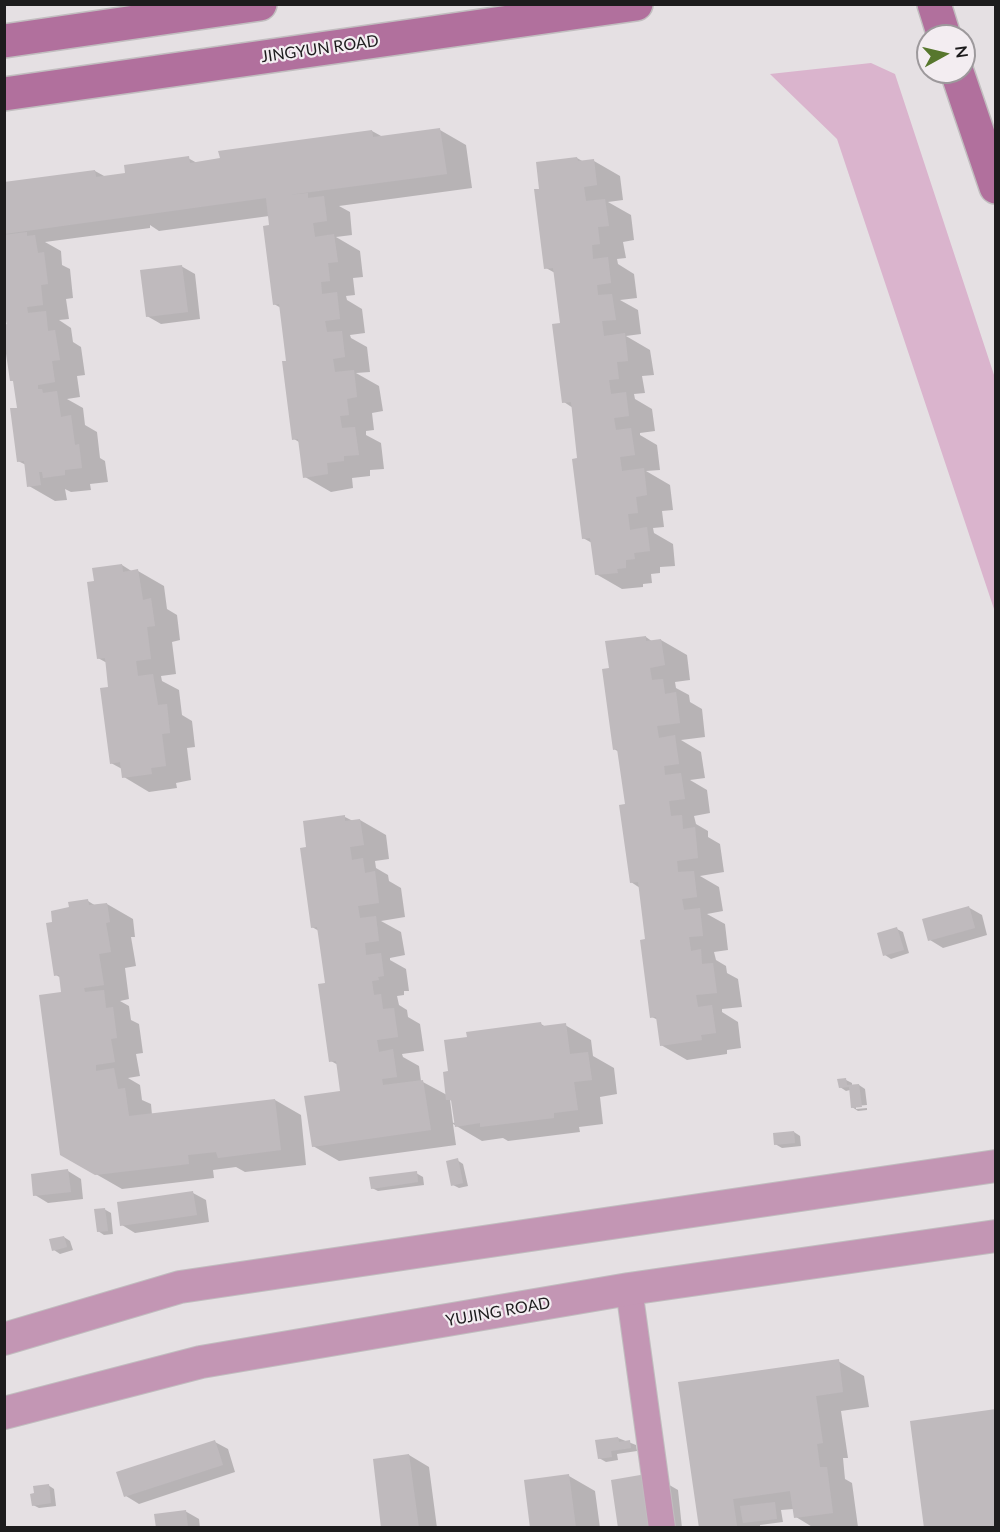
<!DOCTYPE html>
<style>
body{margin:0}
#map{position:relative;width:1000px;height:1532px;overflow:hidden;background:#e5e0e3;font-family:Lato,sans-serif}
canvas{display:block}
.frame{position:absolute;inset:0;border:6px solid #1d1c1d;pointer-events:none}
.north{position:absolute;left:916px;top:24px;width:60px;height:60px;box-sizing:border-box;background:#f3edf1;border:2px solid #9d999c;border-radius:50%;rotate:82deg;font-size:16px;font-weight:700;line-height:24px;text-align:center;color:#1d1c1d}
.north::after{content:'';display:block;margin:auto;width:21px;height:27px;background:#57772d;clip-path:polygon(50% 0,100% 100%,50% 72%,0 100%)}
</style>
<div id="map">
<canvas width="1000" height="1532"></canvas>
<div class="frame"></div>
<div class="north">N</div>
</div>
<script>
const ctx = document.querySelector('canvas').getContext('2d');
ctx.lineJoin = 'round';
function fill(path, color) { ctx.fillStyle = color; ctx.fill(path, 'evenodd'); }
const shape = rows => new Path2D(rows.map(r => 'M' + r).join(''));
function stroke(path, color, width, dash) { ctx.strokeStyle = color; ctx.lineWidth = width; ctx.lineCap = dash ? 'butt' : 'round'; ctx.setLineDash(dash || []); ctx.stroke(path); }
function write(font, color, halo, rows, align = 'center') {
  ctx.font = font + ' Lato,sans-serif'; ctx.lineWidth = 4.5; ctx.setLineDash([]); ctx.textBaseline = 'middle'; ctx.strokeStyle = halo; ctx.fillStyle = color; for (const [text, x, y, turn = 0] of rows) {
    ctx.save(); ctx.translate(x, y); ctx.rotate((+turn || 0) * Math.PI / 180); ctx.textAlign = isNaN(turn) ? turn : align; if (halo) ctx.strokeText(text, 0, 0); ctx.fillText(text, 0, 0); ctx.restore();
  }
}
fill(shape([
 [871,63,895,74,995,378,995,612,837,139,770,74]
]), '#dab4cd');
fill(shape([
 [440,130,466,145,472,188,339,206,350,212,352,235,336,237,360,251,363,277,353,278,355,295,346,296,347,300,362,309,365,333,350,335,351,338,367,347,370,372,356,373,379,386,383,411,372,413,374,430,366,431,366,435,381,443,384,469,370,470,370,476,352,478,353,488,331,492,305,477,299,442,294,439,288,362,281,308,274,304,269,216,159,231,150,225,150,228,45,242,61,251,62,265,70,269,73,298,66,299,69,319,59,320,71,328,73,342,81,347,85,375,77,376,80,397,67,399,83,408,85,425,97,432,100,458,105,461,108,482,90,484,91,490,71,492,65,489,67,500,55,501,29,486,26,465,18,461,18,409,4,304,4,183,95,171,106,177,124,175,188,158,197,163,372,131,383,137],
 [577,158,584,162,594,161,620,176,623,200,608,202,631,215,634,240,623,242,626,258,617,259,618,264,634,274,637,298,620,300,638,310,641,334,626,336,650,350,654,375,642,376,645,393,634,394,635,399,652,409,655,431,640,433,640,435,657,445,660,470,646,471,670,485,673,510,662,511,664,527,653,528,654,533,673,544,675,566,660,567,660,573,651,574,652,583,643,584,643,587,622,589,596,574,592,543,583,538,579,459,573,408,564,402,561,324,555,273,546,268,541,190],
 [181,266,195,274,200,319,161,324,147,316],
 [122,565,133,572,138,571,164,586,167,609,177,615,180,640,172,642,176,674,161,676,162,681,179,690,182,715,192,721,195,747,187,748,191,780,176,783,177,788,149,792,124,777,122,769,111,763,110,688,107,663,98,658,95,583],
 [646,637,653,642,661,640,687,655,690,680,675,682,676,688,689,695,690,702,702,709,705,737,681,740,701,752,705,778,690,780,707,790,710,813,694,816,696,824,708,831,708,837,720,844,724,872,700,876,719,887,723,911,707,914,725,924,728,950,714,952,716,960,726,966,727,973,738,979,742,1007,722,1009,722,1012,738,1022,741,1048,727,1050,727,1054,687,1060,661,1045,658,1020,652,1017,647,940,640,888,631,882,626,806,619,752,614,749,610,669],
 [345,817,353,821,360,820,386,835,389,859,375,861,376,868,388,875,389,881,401,888,405,917,381,921,401,932,405,955,390,958,390,960,406,969,409,991,404,991,404,995,397,996,399,1005,407,1010,408,1017,420,1024,424,1051,402,1054,403,1057,419,1066,421,1081,447,1095,541,1024,546,1027,565,1025,591,1040,593,1056,614,1068,617,1094,600,1097,603,1124,579,1127,580,1132,508,1141,503,1138,482,1141,453,1124,456,1145,339,1161,313,1146,341,1093,338,1065,331,1061,326,984,319,931,312,927,308,848],
 [450,1100,453,1102,456,1122,453,1123],
 [88,901,96,906,107,904,133,919,135,937,131,937,136,966,125,968,129,999,120,1001,129,1006,131,1020,139,1024,143,1053,136,1054,140,1076,128,1078,140,1085,142,1100,151,1104,152,1115,275,1100,301,1115,306,1165,245,1172,236,1167,213,1170,214,1178,122,1189,61,1154,63,993,61,978,56,975,53,924,70,909],
 [968,907,982,915,987,935,943,948,930,940],
 [897,929,903,932,909,953,891,959,885,955],
 [846,1080,852,1083,852,1086,859,1085,865,1089,867,1105,856,1106,856,1109,867,1108,867,1110,858,1111,852,1107,850,1090,846,1091,840,1087],
 [794,1132,800,1136,801,1146,782,1148,775,1144],
 [457,1160,463,1164,468,1186,459,1188,453,1185],
 [68,1171,81,1179,83,1199,48,1203,35,1195],
 [416,1173,423,1177,424,1185,378,1191,372,1188],
 [193,1193,206,1200,209,1222,135,1233,122,1225],
 [104,1209,111,1213,113,1234,104,1235,98,1231],
 [64,1237,70,1241,73,1250,60,1254,54,1250],
 [838,1361,864,1376,869,1407,841,1411,848,1458,843,1458,845,1479,852,1483,858,1527,814,1528,796,1517,794,1509,781,1510,783,1522,760,1525,760,1528,700,1528],
 [618,1438,636,1445,637,1451,617,1454,618,1460,606,1462,599,1458],
 [215,1442,228,1449,235,1472,139,1504,126,1496],
 [409,1455,429,1467,437,1528,383,1528],
 [652,1475,678,1490,682,1528,619,1528],
 [569,1476,595,1491,600,1528,532,1528],
 [48,1485,54,1489,56,1506,39,1508,33,1505],
 [185,1511,199,1519,200,1528,157,1528]
]), '#0003');
fill(shape([
 [440,128,447,174,288,195,308,193,308,198,324,196,327,221,313,223,315,237,334,234,338,262,328,263,330,281,321,282,322,294,337,292,340,319,325,321,327,332,342,331,345,357,333,359,335,372,354,370,357,397,347,399,349,415,340,416,342,428,355,427,359,455,344,456,344,461,327,463,328,474,303,478,298,439,292,440,282,361,286,361,279,304,273,305,263,226,269,225,266,198,4,234,4,182,95,170,96,177,125,173,124,165,189,156,190,163,220,158,218,151,372,130,373,137],
 [577,157,578,161,594,159,597,185,584,187,586,201,605,199,609,226,598,227,600,244,592,245,593,259,608,257,611,283,597,285,598,295,612,294,616,320,602,321,604,336,625,333,628,361,617,362,619,379,609,380,611,394,626,392,629,416,614,418,616,430,631,428,635,455,620,457,622,471,644,468,647,495,636,497,638,513,628,514,630,530,647,527,650,551,634,553,635,559,626,560,626,568,617,569,618,573,595,575,590,538,582,539,572,459,577,458,571,402,562,403,552,324,560,323,553,268,544,269,534,189,539,189,536,162],
 [27,232,27,236,35,235,38,253,44,252,48,284,41,285,43,305,27,307,28,313,46,311,48,331,55,330,60,360,52,361,55,382,38,385,38,389,42,389,43,393,57,391,61,417,71,415,75,445,79,444,82,468,65,470,65,475,43,478,42,472,39,472,41,485,27,487,24,461,17,462,10,408,17,408,13,381,10,381,4,340,4,325,7,324,4,310,4,235],
 [182,265,188,312,146,317,140,270],
 [122,564,123,572,138,569,143,600,151,598,155,626,147,627,151,659,136,661,138,676,153,674,158,705,167,704,170,733,162,734,166,766,151,768,152,774,122,778,120,762,110,764,100,688,108,687,105,658,97,659,87,582,94,581,92,568],
 [646,636,646,641,661,639,665,665,650,668,652,680,663,679,665,694,676,692,680,723,657,726,659,738,675,735,679,764,664,766,665,775,681,773,685,799,669,801,671,816,682,815,683,829,695,827,698,858,677,861,678,872,694,871,697,897,682,899,684,910,700,908,703,936,689,937,691,951,701,949,702,964,713,963,717,993,696,995,698,1007,712,1005,716,1033,701,1035,702,1040,660,1046,656,1017,650,1018,640,940,645,939,638,882,630,883,619,805,625,804,617,749,613,750,602,669,609,668,605,641],
 [345,815,345,821,360,819,364,845,350,847,352,860,363,858,365,873,375,871,379,903,358,906,360,918,376,916,379,941,365,943,366,955,381,953,384,976,378,977,379,980,372,981,374,995,381,994,383,1009,394,1008,398,1037,377,1040,379,1052,393,1049,397,1077,382,1079,383,1085,423,1080,431,1130,312,1147,304,1096,340,1091,336,1061,329,1062,318,984,325,983,317,927,311,928,300,848,306,847,303,821],
 [88,899,89,905,107,903,110,922,106,923,111,952,99,954,104,985,84,988,85,992,104,990,106,1008,113,1007,117,1038,111,1039,115,1062,96,1065,96,1071,114,1068,118,1089,125,1088,129,1116,275,1099,281,1150,218,1158,216,1152,188,1155,189,1164,95,1175,60,1155,39,995,61,992,59,975,54,976,46,923,52,922,51,911,69,907,68,902],
 [969,906,975,928,928,941,922,919],
 [897,927,904,950,883,956,877,933],
 [541,1022,542,1026,566,1023,570,1054,588,1052,592,1080,574,1082,578,1110,554,1113,554,1118,480,1127,480,1123,455,1127,451,1100,446,1100,443,1072,448,1071,444,1040,467,1037,466,1032],
 [846,1078,847,1085,859,1084,862,1107,851,1108,849,1087,839,1088,837,1079],
 [794,1131,795,1143,774,1145,773,1133],
 [458,1158,463,1183,451,1186,446,1161],
 [68,1169,71,1192,33,1196,31,1174],
 [417,1171,418,1182,371,1189,369,1177],
 [193,1191,197,1215,120,1226,117,1202],
 [105,1208,108,1231,97,1232,94,1209],
 [64,1236,67,1247,52,1251,49,1239],
 [839,1359,843,1392,816,1396,823,1443,817,1444,820,1467,827,1467,833,1513,794,1518,790,1491,733,1499,737,1526,699,1528,678,1382],
 [996,1409,996,1528,924,1528,910,1421],
 [618,1437,619,1442,630,1440,631,1448,611,1451,612,1457,598,1459,595,1440],
 [215,1440,223,1465,124,1497,116,1472],
 [409,1454,419,1528,381,1528,373,1459],
 [652,1473,659,1528,618,1528,611,1480],
 [569,1474,576,1528,530,1528,524,1480],
 [49,1484,51,1503,32,1506,30,1494,34,1493,33,1486],
 [775,1502,777,1519,743,1523,740,1506],
 [186,1510,188,1528,156,1528,154,1514]
]), '#bfbabd');
const minor = shape([
 [629,1289,662,1528]
]);
const tertiary = shape([
 [4,1339,180,1287,996,1166],
 [4,1413,201,1362,629,1289,996,1236]
]);
const secondary = shape([
 [934,4,944,36],
 [4,41,260,4],
 [957,72,996,187],
 [4,94,636,4]
]);
stroke(minor, '#c1bdbf', 28);
stroke(tertiary, '#c1bdbf', 34);
stroke(secondary, '#c1bdbf', 36);
stroke(minor, '#c396b4', 26);
stroke(tertiary, '#c396b4', 32);
stroke(secondary, '#b1709d', 33);
write('16px', '#1d1c1d', '#f3edf1', [
 ["JINGYUN ROAD",320,49,-8],
 ["YUJING ROAD",498,1312,-10]
]);
</script>
